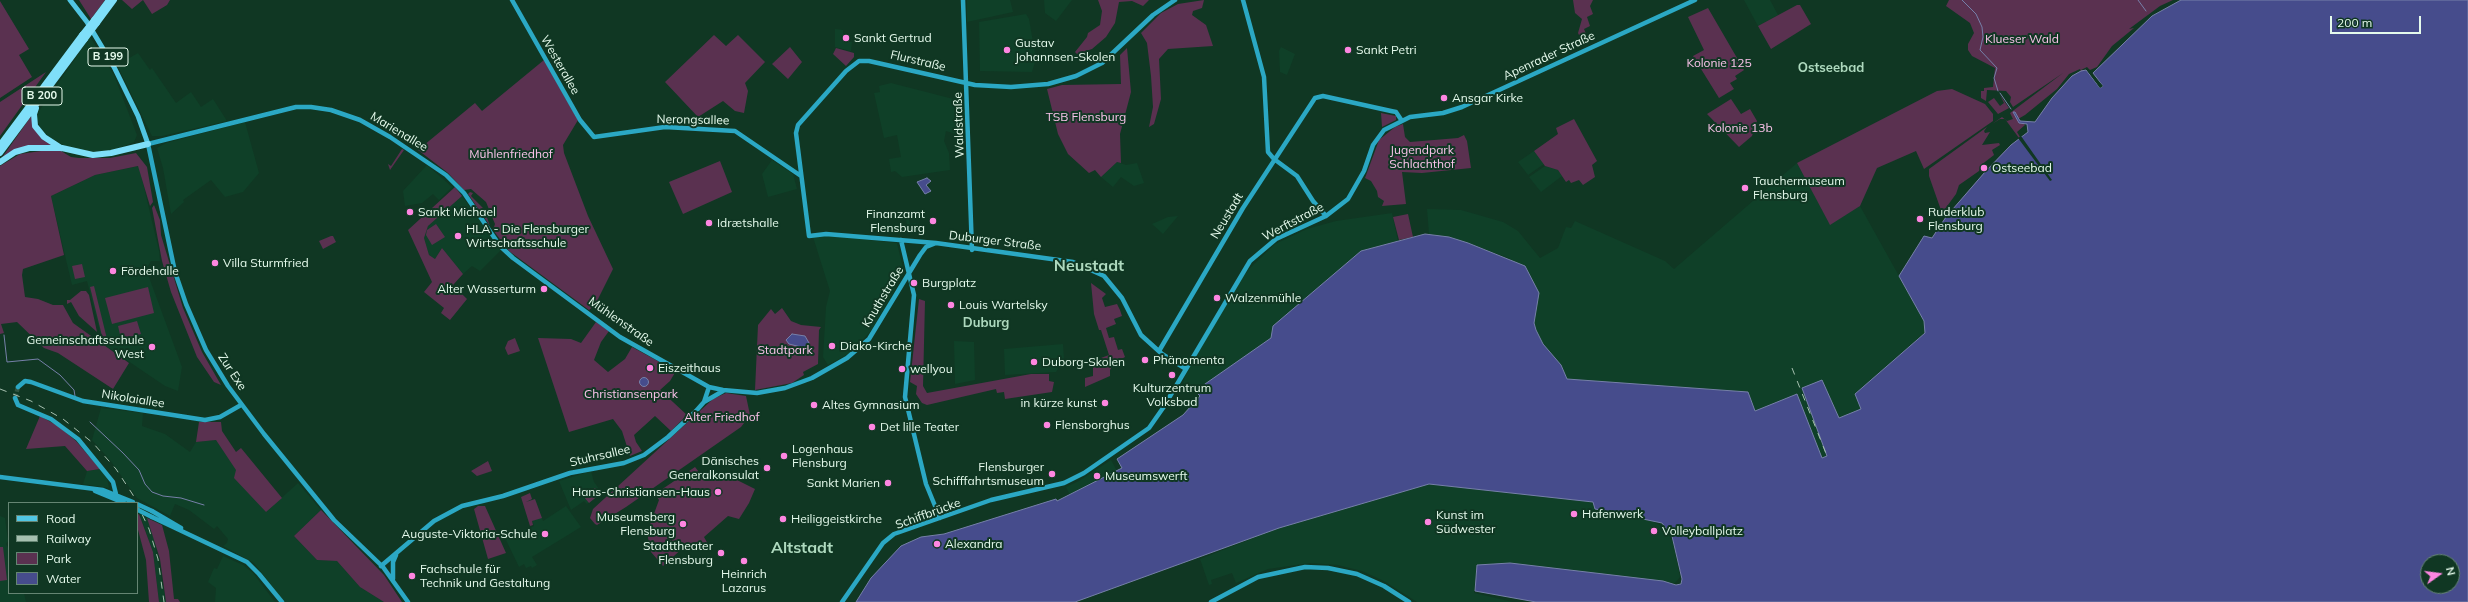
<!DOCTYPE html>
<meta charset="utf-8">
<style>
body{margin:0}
#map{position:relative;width:2468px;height:602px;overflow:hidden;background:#103723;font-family:Mulish,sans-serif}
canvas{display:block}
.legend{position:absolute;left:8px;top:502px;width:130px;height:92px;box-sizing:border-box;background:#103723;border:1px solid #658573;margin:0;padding:5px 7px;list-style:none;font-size:12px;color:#e5faec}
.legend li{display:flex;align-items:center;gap:8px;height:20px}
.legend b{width:20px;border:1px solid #658573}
.north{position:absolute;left:2420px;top:554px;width:40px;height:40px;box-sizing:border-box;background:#103723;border:1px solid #658573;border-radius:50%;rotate:76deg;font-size:11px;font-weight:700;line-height:16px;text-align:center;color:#e5faec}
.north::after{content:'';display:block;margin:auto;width:14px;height:18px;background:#fe86e1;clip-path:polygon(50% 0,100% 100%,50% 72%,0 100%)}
.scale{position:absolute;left:2330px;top:16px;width:91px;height:18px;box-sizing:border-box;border:2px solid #e5faec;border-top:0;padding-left:5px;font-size:12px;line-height:14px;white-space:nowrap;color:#e5faec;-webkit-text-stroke:3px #103723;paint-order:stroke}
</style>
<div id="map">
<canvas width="2468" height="602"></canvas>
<ul class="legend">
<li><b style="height:5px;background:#51c6e3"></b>Road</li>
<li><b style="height:5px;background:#a6c0b0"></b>Railway</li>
<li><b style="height:11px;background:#5a3150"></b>Park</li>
<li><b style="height:11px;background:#464c8c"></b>Water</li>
</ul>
<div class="north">N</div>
<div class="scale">200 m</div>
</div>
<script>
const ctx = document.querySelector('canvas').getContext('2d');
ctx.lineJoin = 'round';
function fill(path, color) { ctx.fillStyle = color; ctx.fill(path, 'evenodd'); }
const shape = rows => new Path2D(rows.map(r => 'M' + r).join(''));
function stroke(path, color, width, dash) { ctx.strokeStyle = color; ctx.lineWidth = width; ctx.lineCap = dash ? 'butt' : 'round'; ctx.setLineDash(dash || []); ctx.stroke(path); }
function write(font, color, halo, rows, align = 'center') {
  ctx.font = font + ' Mulish,sans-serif'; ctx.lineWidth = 4; ctx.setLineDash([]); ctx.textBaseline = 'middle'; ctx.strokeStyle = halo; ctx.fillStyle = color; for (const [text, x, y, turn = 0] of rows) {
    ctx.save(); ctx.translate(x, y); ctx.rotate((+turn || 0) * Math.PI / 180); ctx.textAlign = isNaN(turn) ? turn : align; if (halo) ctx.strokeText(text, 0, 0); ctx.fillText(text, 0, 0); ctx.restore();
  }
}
fill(shape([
 [967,0,1010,0,1013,12,967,22],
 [1044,0,1072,0,1056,21,1045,13],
 [1744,0,1770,0,1778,15,1758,26],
 [1026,14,1029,19,1036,59,1032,72,980,71,979,22],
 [835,29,843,30,843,42,852,42,851,51,835,47],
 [90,37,114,75,137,135,134,142,115,150,100,152,78,150,63,145,49,137,40,127,37,119,39,111],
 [1281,47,1295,54,1287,75,1280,72,1279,51],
 [138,53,150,70,152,68,176,103,191,92,201,107,213,99,227,121,162,136,152,136,117,65],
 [891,83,965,102,966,137,946,131,944,141,949,153,950,170,902,177,895,171,891,172,889,159,901,157,897,135,884,138,874,93,880,92,879,86],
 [245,122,259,173,243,192,225,197,211,180,183,200,184,202,171,214,163,168,157,148,166,143],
 [1534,151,1544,164,1528,175,1518,162],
 [772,160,793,174,797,189,768,197,762,174],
 [1117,162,1126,165,1137,163,1144,183,1134,186,1121,177,1113,187,1101,177],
 [1797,163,1830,224,1860,206,1924,321,1925,332,1855,394,1861,409,1839,418,1822,380,1828,456,1822,458,1755,411,1748,392,1567,379,1561,365,1543,344,1536,330,1534,323,1539,293,1509,258,1449,237,1429,234,1427,209,1461,210,1503,222,1518,231,1540,258,1558,248,1566,227,1571,228,1575,221,1665,261,1674,269],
 [427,165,452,187,439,200,433,194,422,203,405,206,403,191],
 [139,166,159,251,160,261,151,261,146,269,182,367,178,391,165,386,103,344,87,281,72,285,51,196,95,175],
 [1545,166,1558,170,1562,176,1541,192,1529,177],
 [462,196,501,250,480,271,472,266,463,274,442,248,435,259,429,255,424,238,428,226],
 [1392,213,1398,241,1361,251,1297,306,1271,338,1195,391,1192,387,1183,383,1185,376,1238,283,1249,269,1275,244,1307,229,1336,221],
 [908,214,910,224,916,223,917,233,908,231,905,214],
 [1178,216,1163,234,1152,224,1168,217],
 [821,235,897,243,904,273,871,331,850,353,828,365,823,357,826,307,830,291,813,237],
 [954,341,974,342,975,380,955,384],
 [1063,344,1064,359,1056,372,1005,375,1004,349],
 [101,408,143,413,142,426,165,434,190,452,196,442,216,440,266,512,298,483,321,510,294,536,317,560,337,561,360,587,384,602,284,602,254,563,223,546,227,543,228,539,217,526,214,529,189,510,175,504,170,516,137,498,110,460,92,440],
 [1111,460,1117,471,1070,495,1066,487,1079,481],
 [100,469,107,477,109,488,83,484,87,471],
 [591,471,594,482,602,493,587,504,584,501,571,510,559,481],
 [1429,484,1594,502,1596,509,1652,521,1665,528,1673,542,1680,577,1675,583,1510,563,1477,565,1474,593,1513,602,1417,602,1384,581,1362,571,1338,565,1310,563,1268,569,1236,583,1232,573,1211,580,1212,584,1209,585,1200,559,1279,528],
 [535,499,543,521,566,506,581,527,532,557,537,565,532,568,531,566,526,568,524,564,519,567,506,540,534,526,526,502],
 [140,515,147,518,154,539,166,602,159,602,153,552],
 [0,516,5,518,8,541,6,544,9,549,9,593,24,593,26,602,0,602],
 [223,556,243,565,253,573,275,602,215,602,216,588,208,582,214,568,217,569]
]), '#0f4028');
fill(shape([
 [79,0,105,0,91,19],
 [122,0,170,0,167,5,152,14,143,0,132,9],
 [1098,0,1149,0,1143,6,1132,1,1119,2,1115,23,1106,37,1092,49,1077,54,1075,52,1087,37,1088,33,1100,25,1102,11],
 [1204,0,1202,8,1193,11,1192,15,1206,25,1213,46,1168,49,1159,59,1161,99,1154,124,1149,127,1153,107,1151,76,1147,43,1141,33,1161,13,1178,4],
 [1573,0,1593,0,1590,6,1593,14,1587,17,1590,26,1584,29,1586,34,1580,37,1578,33,1582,19,1575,13],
 [1949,0,2173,0,2160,6,2129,29,2134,28,2112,46,2097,67,2090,70,2087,67,2081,70,2086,70,1932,240,1924,236,1932,238,1946,217,1985,172,2011,145,2028,133,2028,129,2035,122,2052,98,2072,76,2081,71,2080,69,2069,74,2057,89,2025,115,2018,119,2013,113,2025,125,2017,132,2020,137,2019,138,2005,119,2000,119,1992,124,2002,117,2007,121,2013,119,2010,113,2063,73,2013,107,2010,102,2011,97,2006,91,1987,90,1986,101,1981,98,1981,91,1984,91,1984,88,1993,87,1995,68,1972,56,1968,50,1968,44,1974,33,1970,23,1946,6],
 [0,1,29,49,19,55,32,77,0,98],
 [1797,5,1800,5,1811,24,1771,49,1758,26],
 [1708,8,1744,70,1735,76,1737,79,1730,83,1734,89,1719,98,1693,56,1704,50,1688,17],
 [714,35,726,46,738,35,765,62,745,83,748,91,744,113,735,111,723,101,698,117,665,82],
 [790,47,802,62,788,79,772,64],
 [836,48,854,53,854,57,846,66,833,54],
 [1127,48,1131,92,1120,134,1121,163,1117,162,1101,177,1095,170,1089,173,1068,154,1058,134,1047,89,1062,85,1121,84,1120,55],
 [544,60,578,120,563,145,564,153,588,216,613,269,595,305,589,310,509,251,493,230,495,224,486,202,471,189,464,190,448,173,418,150,475,103,482,111],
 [46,72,0,136,0,102],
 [1952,89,1985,104,1993,114,1993,121,1924,169,1916,151,1877,168,1860,206,1830,225,1797,163,1937,91],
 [2000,95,2009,108,1998,114,1988,102,1994,98,2000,106,2004,103],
 [1731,99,1741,114,1750,109,1757,121,1752,136,1739,147,1707,114],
 [1381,113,1396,116,1396,120,1382,127],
 [32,115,32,122,54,145,29,146,1,159],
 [1574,119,1597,161,1592,165,1595,177,1583,185,1579,180,1571,183,1569,180,1566,182,1558,170,1545,166,1534,151,1558,134,1556,128],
 [1403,124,1405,137,1410,142,1458,138,1464,135,1467,141,1471,168,1422,173,1402,172,1406,204,1382,206,1384,201,1378,197,1377,191,1371,181,1365,178,1379,140,1395,127],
 [1987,127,1984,131,1985,133,1990,132,1982,145,1999,143,2000,145,1992,150,1994,155,1981,165,1979,171,1959,185,1956,194,1942,213,1929,176,1929,169],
 [402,149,404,150,390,170,388,164,391,166],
 [48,150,61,151,71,157,79,158,110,158,136,153,147,167,153,202,150,206,138,166,95,175,51,196,64,255,23,269,22,275,25,297,38,299,53,305,63,305,73,323,129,363,113,389,58,353,44,348,17,322,1,324,4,333,0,334,0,166,20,154],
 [720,161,732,192,683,214,669,182],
 [455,187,462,196,428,226,424,238,429,255,435,259,442,248,463,274,453,285,467,299,450,320,441,313,444,308,424,292,432,282,408,230],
 [470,192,473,193,471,196,484,209,490,226,468,194],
 [154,205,160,220,161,235,183,308,202,352,221,385,214,382,197,357,171,292,162,261,152,208],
 [1408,214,1413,237,1399,240,1393,217],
 [436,224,445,237,432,245,426,235,427,230],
 [331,236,333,236,336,242,323,249,319,241],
 [82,264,85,277,75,279,72,266],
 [1091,283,1106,294,1102,298,1105,307,1117,304,1120,310,1122,316,1114,319,1116,324,1106,328,1109,338,1114,337,1118,350,1122,349,1125,357,1114,363,1110,370,1110,376,1085,387,1085,378,1093,376,1093,361,1109,355,1101,330,1099,330,1094,314],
 [94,286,107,339,103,340,90,287],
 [148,287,154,313,112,324,105,298],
 [81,291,86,291,89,295,97,332,79,316,71,302,67,304,67,300,70,300],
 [919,299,925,301,923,386,927,393,1031,374,1049,374,1049,381,1054,382,1052,392,1005,399,1004,392,997,393,996,389,927,405,922,403,916,394,917,386,910,382],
 [782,308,791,321,801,325,821,327,819,330,818,364,803,372,804,375,792,383,755,390,758,325,771,309,775,314],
 [137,321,141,334,121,339,118,326],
 [596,322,609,331,601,342,594,360,608,372,625,359,632,347,676,371,670,381,660,390,687,415,671,431,655,416,634,435,636,442,642,451,630,456,622,431,613,419,569,432,538,338,571,339,581,343],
 [515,338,520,351,508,355,505,348,508,341],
 [726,393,746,396,750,415,741,427,626,507,597,525,595,524,590,518,593,509,713,399],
 [40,416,58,426,76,441,100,469,87,471,65,446,26,449],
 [199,422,221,422,222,431,236,452,241,448,282,498,266,512,234,478,236,470,216,440,196,442],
 [488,461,492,471,477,476,471,471],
 [695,467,703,477,731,477,755,489,749,503,739,519,728,516,704,537,709,546,696,551,692,544,686,545,663,566,651,552,647,533,659,500,655,494],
 [595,488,599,495,589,503,584,497],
 [530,493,532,499,526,502,535,499,542,518,532,521,533,525,530,526,521,497],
 [478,506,485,506,506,553,488,559,474,509],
 [321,510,384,575,402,602,384,602,360,587,337,561,317,560,294,536],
 [139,514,153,552,159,602,149,602,146,560,137,526,137,515],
 [147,518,162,525,169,551,174,599,178,599,180,602,166,602,160,559],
 '1649.5 531a4.5 4.5 0 1 1 9 0a4.5 4.5 0 1 1-9 0Z',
 [0,547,3,547,7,580,0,581]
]), '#5a3150');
const water = shape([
 [2181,0,2468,0,2468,602,1536,602,1475,591,1477,565,1510,563,1663,581,1676,585,1681,584,1682,579,1672,536,1662,523,1595,509,1593,502,1429,484,1279,528,1075,602,856,602,871,578,901,546,921,537,944,534,1056,499,1057,501,1122,468,1117,459,1183,415,1200,396,1195,391,1271,338,1273,326,1361,251,1425,234,1449,237,1468,243,1525,266,1539,293,1534,323,1536,330,1543,344,1561,365,1567,379,1748,392,1755,411,1797,394,1822,458,1827,456,1802,388,1822,380,1839,418,1861,409,1855,394,1925,333,1924,321,1899,276,1924,236,1932,238,1946,217,1985,172,2011,145,2028,132,2027,124,2019,123,2013,112,2015,112,2020,121,2035,122,2052,98,2072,76,2081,71,2086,70,2100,88,2103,86,2093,73,2152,16,2181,0],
 [2428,562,2452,562,2452,586,2428,586,2428,562],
 [927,178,931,181,926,185,931,191,925,194,917,182,927,178],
 [792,334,805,336,809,343,810,355,805,348,789,344,786,340,792,334],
 '639.5 382a4.5 4.5 0 1 1 9 0a4.5 4.5 0 1 1-9 0Z'
]);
fill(water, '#464c8c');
stroke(water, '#7680a9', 1);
fill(shape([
 [2087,68,2103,86,2100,88,2086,69],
 [2021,136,2052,180,2050,181,2018,138]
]), '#103723');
stroke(shape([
 [1962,0,1976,14,1982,27,1983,37,1980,50,1997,68,1994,78,1998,91],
 [2138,0,2146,11],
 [2000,93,2011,109],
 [4,335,7,362,38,359,60,375,74,390,75,396],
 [90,422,123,453,139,470,145,484,152,492,163,496,181,498,204,505]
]), '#7680a9', 1);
stroke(shape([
 [15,398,18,387]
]), '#305441', 4.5, [4.5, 2]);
stroke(shape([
 [512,0,580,120,594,137,665,127,735,131,801,176],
 [963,0,972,250],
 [1175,0,1153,15,1102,63,1076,76,1048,84,1011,87,975,85,869,61,859,61,846,71,798,125,796,133,809,236,826,234,936,243,1073,262,1104,276,1122,298,1141,335,1162,354,1186,369],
 [1243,0,1264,77,1268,152,1274,159,1297,176,1313,201,1326,216],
 [901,240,914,295,905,397,926,484,940,518],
 [1159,351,1243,208,1315,98,1323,96,1391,111,1396,112,1402,121],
 [18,387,25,381,31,382,83,401,205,420,220,417,241,405],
 [15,398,18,405,51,419,78,439,113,482,116,494,114,498],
 [704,402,723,391],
 [0,477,103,490,133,502],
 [95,491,124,503],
 [152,511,181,528],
 [152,517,247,562,259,574,282,602],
 [381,566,434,521,462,506,503,496,570,473,624,463,644,455,668,437,696,411,704,402,709,387],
 [393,579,393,562,396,555],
 [408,602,383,567,334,520,264,434,228,386,206,350,186,304,175,272,148,144,296,107,311,107,331,110,360,120,390,137,446,175,464,193,500,246,513,258,620,337,709,387,723,390,757,393,785,388,812,378,847,358,869,339,920,255,926,247,936,243],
 [842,602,883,543,894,534,991,500,1064,483,1084,473,1149,428,1163,408,1250,261,1276,239,1326,216,1348,199,1364,171,1373,145,1384,130,1410,117,1443,113,1462,107,1695,0],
 [1211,602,1258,577,1305,567,1328,568,1357,574,1384,586,1409,602]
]), '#2ba8c4', 4.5);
stroke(shape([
 [70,0,87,22,114,67,138,116,148,144]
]), '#51c6e3', 5);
stroke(shape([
 [94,20,109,0],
 [97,23,114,0],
 [36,108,34,114,35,126,44,137,61,148],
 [0,145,82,35],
 [0,153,85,39],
 [0,162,15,152,29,148,62,148,93,155,111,153,148,144]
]), '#7fdff9', 6);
stroke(shape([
 [1792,368,1827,456],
 [0,389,31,401,63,419,93,443,116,469,133,495,149,529,158,559,164,602]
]), '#a6c0b0', 1, [7, 7]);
stroke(shape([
 [137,504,152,511],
 [138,510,152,517]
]), '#2ba8c4', 4.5);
stroke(shape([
 [82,35,94,20],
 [85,39,97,23]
]), '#7fdff9', 6);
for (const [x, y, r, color] of [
 [846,38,4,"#fe86e1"],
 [1007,50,4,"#fe86e1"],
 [1348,50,4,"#fe86e1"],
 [1444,98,4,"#fe86e1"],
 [1984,168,4,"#fe86e1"],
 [1745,188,4,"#fe86e1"],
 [410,212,4,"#fe86e1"],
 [1920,219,4,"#fe86e1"],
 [933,221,4,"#fe86e1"],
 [709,223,4,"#fe86e1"],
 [458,236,4,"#fe86e1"],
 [215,263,4,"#fe86e1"],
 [113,271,4,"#fe86e1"],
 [914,283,4,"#fe86e1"],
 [544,289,4,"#fe86e1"],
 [1217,298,4,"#fe86e1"],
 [951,305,4,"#fe86e1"],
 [832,346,4,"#fe86e1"],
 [152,347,4,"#fe86e1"],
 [1145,360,4,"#fe86e1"],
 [1034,362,4,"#fe86e1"],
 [650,368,4,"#fe86e1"],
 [902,369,4,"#fe86e1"],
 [1172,375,4,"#fe86e1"],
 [1105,403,4,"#fe86e1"],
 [814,405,4,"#fe86e1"],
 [1047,425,4,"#fe86e1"],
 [872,427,4,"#fe86e1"],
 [784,456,4,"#fe86e1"],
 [767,468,4,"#fe86e1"],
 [1052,474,4,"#fe86e1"],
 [1097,476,4,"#fe86e1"],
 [888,483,4,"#fe86e1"],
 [718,492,4,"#fe86e1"],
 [1574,514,4,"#fe86e1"],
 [783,519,4,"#fe86e1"],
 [1428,522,4,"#fe86e1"],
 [683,524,4,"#fe86e1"],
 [1654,531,4,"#fe86e1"],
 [545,534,4,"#fe86e1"],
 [937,544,4,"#fe86e1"],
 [721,553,4,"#fe86e1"],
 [744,561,4,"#fe86e1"],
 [412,576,4,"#fe86e1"]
]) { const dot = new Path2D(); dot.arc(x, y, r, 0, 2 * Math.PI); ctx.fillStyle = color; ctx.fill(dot); stroke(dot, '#103723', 1.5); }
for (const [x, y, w] of [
 [108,57,40],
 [42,96,40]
]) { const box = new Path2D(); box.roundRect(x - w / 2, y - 9, w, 18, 3); ctx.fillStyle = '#103723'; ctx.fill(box); stroke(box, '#e5faec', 1); }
write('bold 11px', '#e5faec', null, [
 ["B 199",108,57],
 ["B 200",42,96]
]);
write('12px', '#e5faec', '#103723', [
 ["Sankt Gertrud",854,38],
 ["Gustav",1015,43],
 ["Johannsen-Skolen",1015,57],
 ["Sankt Petri",1356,50],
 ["Ansgar Kirke",1452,98],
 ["Ostseebad",1992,168],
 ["Tauchermuseum",1753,181],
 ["Flensburg",1753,195],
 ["Sankt Michael",418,212],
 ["Ruderklub",1928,212],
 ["Flensburg",1928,226],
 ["Finanzamt",925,214,"right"],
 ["Flensburg",925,228,"right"],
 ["Idrætshalle",717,223],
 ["HLA - Die Flensburger",466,229],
 ["Wirtschaftsschule",466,243],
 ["Villa Sturmfried",223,263],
 ["Fördehalle",121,271],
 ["Burgplatz",922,283],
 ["Alter Wasserturm",536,289,"right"],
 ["Walzenmühle",1225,298],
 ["Louis Wartelsky",959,305],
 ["Gemeinschaftsschule",144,340,"right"],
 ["West",144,354,"right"],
 ["Diako-Kirche",840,346],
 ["Phänomenta",1153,360],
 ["Duborg-Skolen",1042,362],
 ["Eiszeithaus",658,368],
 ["wellyou",910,369],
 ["Kulturzentrum",1172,388,"center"],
 ["Volksbad",1172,402,"center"],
 ["in kürze kunst",1097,403,"right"],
 ["Altes Gymnasium",822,405],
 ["Flensborghus",1055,425],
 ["Det lille Teater",880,427],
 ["Logenhaus",792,449],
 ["Flensburg",792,463],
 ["Dänisches",759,461,"right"],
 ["Generalkonsulat",759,475,"right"],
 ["Flensburger",1044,467,"right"],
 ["Schifffahrtsmuseum",1044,481,"right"],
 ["Museumswerft",1105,476],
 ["Sankt Marien",880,483,"right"],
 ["Hans-Christiansen-Haus",710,492,"right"],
 ["Hafenwerk",1582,514],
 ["Kunst im",1436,515],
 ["Südwester",1436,529],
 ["Museumsberg",675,517,"right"],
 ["Flensburg",675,531,"right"],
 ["Heiliggeistkirche",791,519],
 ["Volleyballplatz",1662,531],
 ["Auguste-Viktoria-Schule",537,534,"right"],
 ["Alexandra",945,544],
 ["Stadttheater",713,546,"right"],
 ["Flensburg",713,560,"right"],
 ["Fachschule für",420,569],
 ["Technik und Gestaltung",420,583],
 ["Heinrich",744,574,"center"],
 ["Lazarus",744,588,"center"]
], 'left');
write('12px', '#fac3ea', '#103723', [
 ["Klueser Wald",2022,39],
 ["Kolonie 125",1719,63],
 ["TSB Flensburg",1086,117],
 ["Kolonie 13b",1740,128],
 ["Jugendpark",1422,150],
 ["Schlachthof",1422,164],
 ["Mühlenfriedhof",511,154],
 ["Stadtpark",785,350],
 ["Christiansenpark",631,394],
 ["Alter Friedhof",722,417]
]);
write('12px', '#e5faec', '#103723', [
 ["Apenrader Straße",1549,56,-25],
 ["Flurstraße",918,61,13],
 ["Westerallee",560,65,60],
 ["Nerongsallee",693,120,1],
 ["Waldstraße",959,125,-92],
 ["Marienallee",399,132,31],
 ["Neustadt",1227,216,-59],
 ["Werftstraße",1293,222,-28],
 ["Duburger Straße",995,241,7],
 ["Knuthstraße",883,297,-59],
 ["Mühlenstraße",621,322,35],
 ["Zur Exe",232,372,57],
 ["Nikolaiallee",133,399,9],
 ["Stuhrsallee",600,456,-13],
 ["Schiffbrücke",928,514,-20]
]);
write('bold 13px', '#aed9be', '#103723', [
 ["Ostseebad",1831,68],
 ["Duburg",986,323]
]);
write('bold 16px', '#aed9be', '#103723', [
 ["Neustadt",1089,266],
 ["Altstadt",802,548]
]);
</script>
